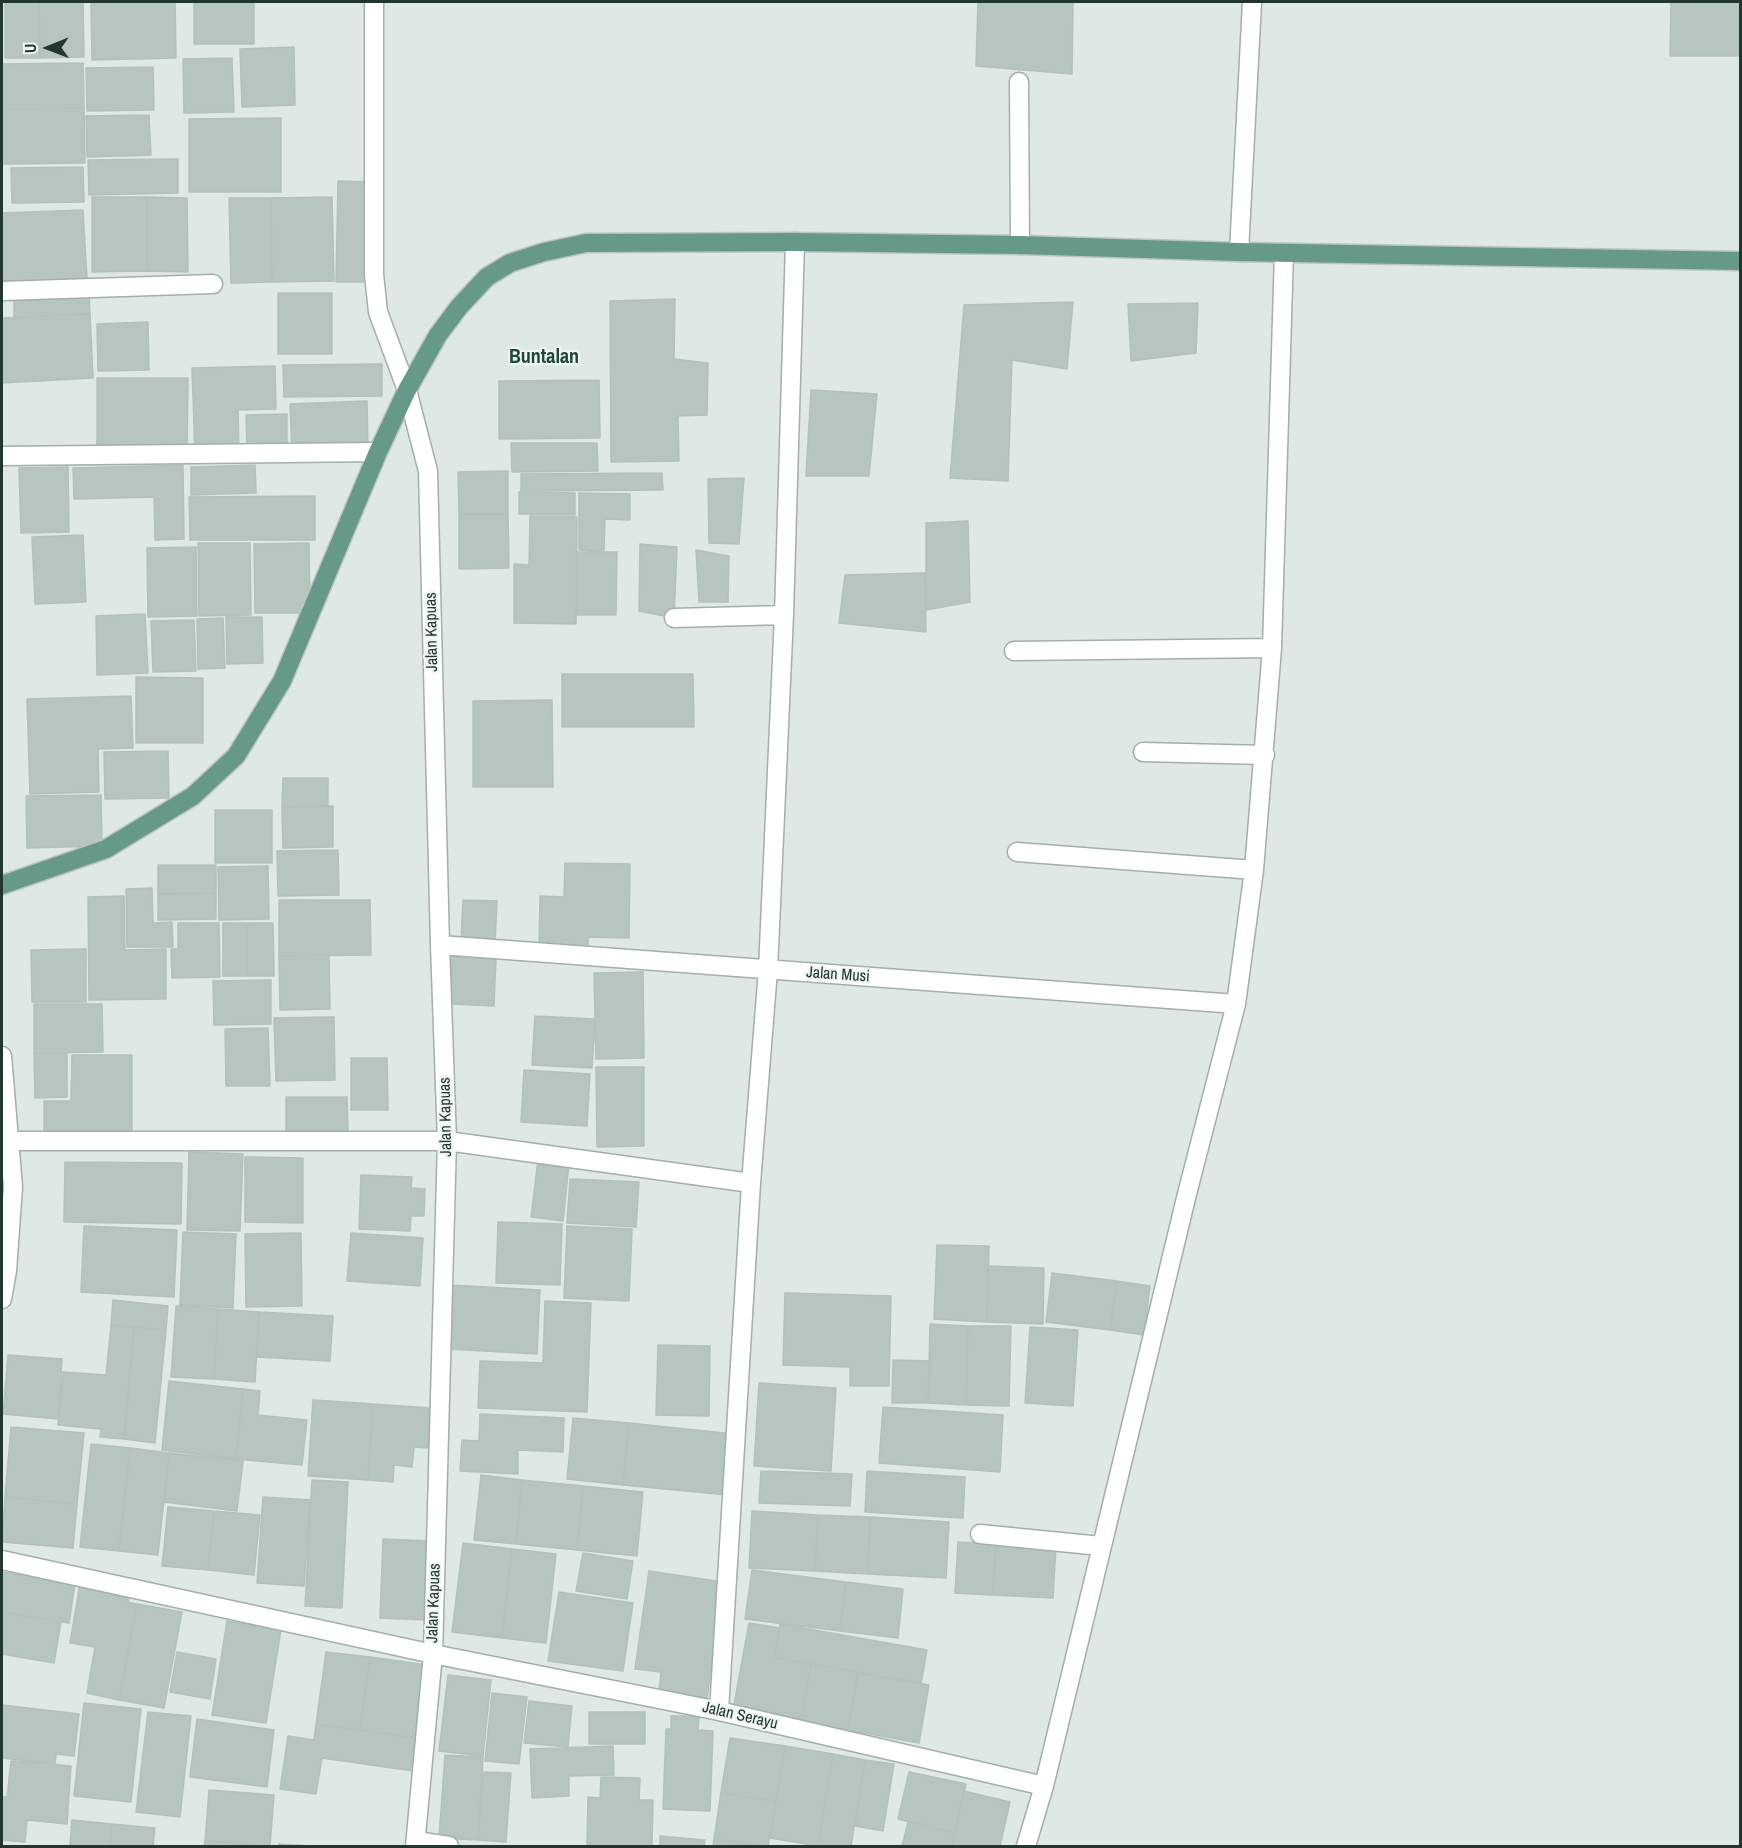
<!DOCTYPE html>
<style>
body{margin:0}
#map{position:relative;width:1742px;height:1848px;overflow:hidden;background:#dee8e4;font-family:"Archivo Narrow",sans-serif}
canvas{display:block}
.frame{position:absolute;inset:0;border:3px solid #223630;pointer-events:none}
.north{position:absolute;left:18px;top:18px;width:60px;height:60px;-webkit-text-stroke:4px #eef5f2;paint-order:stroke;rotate:269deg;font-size:16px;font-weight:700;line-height:24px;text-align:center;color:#223630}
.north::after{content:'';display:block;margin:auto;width:21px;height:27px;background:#223630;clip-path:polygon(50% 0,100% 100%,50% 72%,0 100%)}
</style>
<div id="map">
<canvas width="1742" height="1848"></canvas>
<div class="frame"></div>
<div class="north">U</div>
</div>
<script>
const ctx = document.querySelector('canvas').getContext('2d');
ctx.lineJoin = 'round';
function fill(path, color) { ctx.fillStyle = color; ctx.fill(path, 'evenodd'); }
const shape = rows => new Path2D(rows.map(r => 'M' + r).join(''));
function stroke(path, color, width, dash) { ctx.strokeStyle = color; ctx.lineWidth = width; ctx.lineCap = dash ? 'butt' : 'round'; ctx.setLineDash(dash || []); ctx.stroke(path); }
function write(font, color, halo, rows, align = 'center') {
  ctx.font = font + ' "Archivo Narrow",sans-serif'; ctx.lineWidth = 4.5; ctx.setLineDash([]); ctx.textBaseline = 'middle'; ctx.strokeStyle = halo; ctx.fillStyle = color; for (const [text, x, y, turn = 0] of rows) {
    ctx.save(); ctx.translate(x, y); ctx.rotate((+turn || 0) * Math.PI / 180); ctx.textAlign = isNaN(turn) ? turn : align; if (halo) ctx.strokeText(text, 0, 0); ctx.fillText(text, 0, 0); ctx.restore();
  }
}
const building = shape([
 [5,2,39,2,40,58,5,58,5,2],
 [39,2,83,2,84,57,40,58,39,2],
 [91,2,175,2,176,58,92,60,91,2],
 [194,2,254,2,254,44,194,44,194,2],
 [978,2,1073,2,1072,74,976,66,978,2],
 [1671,2,1740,2,1740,56,1670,56,1671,2],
 [294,47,295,105,242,107,240,49,294,47],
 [232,58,234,112,184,113,183,59,232,58],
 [83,63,84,108,2,109,2,64,83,63],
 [153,67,154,110,87,111,86,68,153,67],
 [84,108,85,163,2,164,2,109,84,108],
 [149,115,151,155,87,157,86,116,149,115],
 [281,118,281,192,189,192,189,119,281,118],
 [178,159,178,193,89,195,88,160,178,159],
 [83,167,84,202,12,203,11,168,83,167],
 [338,181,369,182,366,282,336,282,338,181],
 [92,197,147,197,147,271,92,272,92,197],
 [147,197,187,198,188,272,147,271,147,197],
 [332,197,334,281,272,282,271,198,332,197],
 [229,198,271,198,272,282,231,283,229,198],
 [83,210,87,279,2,283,2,213,83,210],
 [278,293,332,293,332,354,278,354,278,293],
 [89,296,90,314,14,317,14,300,89,296],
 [675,299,674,359,708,363,707,415,678,416,679,461,611,462,610,301,675,299],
 [1073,302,1067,369,1012,360,1008,481,950,478,964,305,1073,302],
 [1198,303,1196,353,1131,361,1128,304,1198,303],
 [90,314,93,378,2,383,2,318,90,314],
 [148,322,149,370,98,371,97,324,148,322],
 [382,364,382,396,284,397,283,365,382,364],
 [275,366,276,409,238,410,239,452,195,454,192,368,275,366],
 [97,378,188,378,187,451,97,450,97,378],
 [599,380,600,438,499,439,499,381,599,380],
 [811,390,877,394,869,476,806,476,811,390],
 [367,401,368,447,292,450,290,404,367,401],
 [287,414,287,451,247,452,246,415,287,414],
 [511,443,597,443,598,471,512,472,511,443],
 [183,465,184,539,155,540,154,497,74,499,73,468,183,465],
 [255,465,256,493,191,495,191,467,255,465],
 [68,467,69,532,21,533,19,468,68,467],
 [508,471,508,514,459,514,458,472,508,471],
 [662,473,663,490,521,491,521,474,662,473],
 [744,478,739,544,709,543,708,479,744,478],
 [519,492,575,493,575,515,519,514,519,492],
 [579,493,630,494,630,520,605,519,604,551,579,550,579,493],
 [315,496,315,540,190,540,189,497,315,496],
 [459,514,508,514,509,568,459,569,459,514],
 [530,516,577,517,576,624,514,623,514,564,529,565,530,516],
 [968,521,970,602,926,610,926,523,968,521],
 [83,535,86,602,35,604,32,537,83,535],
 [198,543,250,543,251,615,199,616,198,543],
 [309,543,310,613,255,613,254,544,309,543],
 [640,544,677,547,674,618,639,611,640,544],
 [196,547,197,616,148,617,147,548,196,547],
 [696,550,729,556,728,602,699,602,696,550],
 [577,552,617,552,616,615,577,615,577,552],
 [925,573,926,632,839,623,845,575,925,573],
 [145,614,148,673,97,675,96,616,145,614],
 [226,617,262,617,263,663,227,664,226,617],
 [223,618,225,668,198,669,197,619,223,618],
 [194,620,196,671,153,672,151,621,194,620],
 [562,674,693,674,694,727,562,727,562,674],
 [136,677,203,678,203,743,136,743,136,677],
 [131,696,133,748,98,749,99,792,30,794,27,699,131,696],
 [552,700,553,787,473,787,473,701,552,700],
 [168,751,169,798,105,799,104,752,168,751],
 [283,778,328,778,328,806,282,807,283,778],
 [101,795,102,846,27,848,26,796,101,795],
 [333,806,333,847,283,848,282,807,333,806],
 [215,810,272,810,272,863,215,863,215,810],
 [338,850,339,895,278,896,277,851,338,850],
 [565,863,630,864,629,938,588,937,588,950,539,950,540,896,564,897,565,863],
 [158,865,216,865,216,893,158,894,158,865],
 [268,866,269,919,219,920,218,867,268,866],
 [152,888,153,923,172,922,173,947,127,947,126,889,152,888],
 [216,893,216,919,158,920,158,894,216,893],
 [124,896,125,950,166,949,166,999,89,1000,88,897,124,896],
 [279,900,370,900,371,955,279,956,279,900],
 [463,900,497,901,495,943,461,942,463,900],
 [178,923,219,923,220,977,172,978,171,949,178,949,178,923],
 [223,923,247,923,247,976,223,976,223,923],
 [247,923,273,923,274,976,247,976,247,923],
 [86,949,86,1002,32,1002,31,950,86,949],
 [329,955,330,1009,280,1010,279,956,329,955],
 [452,955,496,956,494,1006,451,1004,452,955],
 [643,972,644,1058,596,1059,594,973,643,972],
 [271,980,271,1024,214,1025,213,981,271,980],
 [34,1004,102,1004,103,1052,34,1053,34,1004],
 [535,1016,595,1019,592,1068,532,1065,535,1016],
 [334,1017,335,1080,276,1081,274,1018,334,1017],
 [268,1028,270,1086,226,1086,225,1029,268,1028],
 [34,1053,67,1053,67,1097,35,1098,34,1053],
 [72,1055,132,1055,132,1136,44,1136,44,1101,71,1101,72,1055],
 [351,1058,387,1058,388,1110,351,1110,351,1058],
 [596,1067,644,1067,644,1146,597,1147,596,1067],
 [524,1070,590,1074,587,1126,521,1122,524,1070],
 [286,1097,347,1097,348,1134,286,1135,286,1097],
 [189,1152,243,1154,240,1231,187,1230,189,1152],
 [245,1157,303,1158,303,1223,245,1222,245,1157],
 [538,1160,569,1164,563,1221,531,1217,538,1160],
 [65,1162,182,1163,181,1224,64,1222,65,1162],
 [361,1175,412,1177,411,1188,425,1189,424,1216,411,1216,410,1231,359,1229,361,1175],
 [570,1179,639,1182,636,1227,567,1223,570,1179],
 [498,1222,562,1224,560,1285,496,1283,498,1222],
 [84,1226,177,1230,174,1297,81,1292,84,1226],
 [567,1226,632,1229,629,1301,564,1298,567,1226],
 [183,1232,236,1234,233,1308,180,1305,183,1232],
 [301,1233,302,1306,246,1307,245,1234,301,1233],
 [351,1233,423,1238,420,1286,347,1281,351,1233],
 [937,1245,989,1246,987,1322,934,1319,937,1245],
 [988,1266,1044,1268,1043,1324,987,1322,988,1266],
 [1052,1273,1117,1281,1110,1330,1046,1322,1052,1273],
 [1117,1281,1150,1286,1144,1335,1110,1330,1117,1281],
 [450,1285,540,1290,537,1354,448,1349,450,1285],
 [785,1293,891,1296,889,1386,850,1386,850,1367,783,1365,785,1293],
 [113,1300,168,1306,166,1330,111,1325,113,1300],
 [545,1301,591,1303,587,1412,478,1408,480,1361,543,1363,545,1301],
 [176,1306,218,1309,214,1379,171,1377,176,1306],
 [218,1309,259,1312,255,1382,214,1379,218,1309],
 [259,1312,333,1316,330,1361,257,1357,259,1312],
 [930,1324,968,1326,966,1405,928,1403,930,1324],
 [111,1325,134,1327,124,1439,100,1437,101,1429,58,1425,63,1372,106,1375,111,1325],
 [968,1326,1011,1326,1009,1406,966,1405,968,1326],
 [134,1327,166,1330,155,1443,124,1439,134,1327],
 [1030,1327,1078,1330,1073,1406,1025,1403,1030,1327],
 [658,1345,710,1346,709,1416,656,1415,658,1345],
 [8,1355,62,1359,58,1419,3,1414,8,1355],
 [893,1360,930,1361,928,1403,892,1403,893,1360],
 [169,1381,243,1389,236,1459,162,1450,169,1381],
 [759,1383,836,1388,831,1471,754,1466,759,1383],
 [243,1389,260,1391,258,1415,307,1420,302,1465,236,1459,243,1389],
 [313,1400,373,1404,368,1480,308,1476,313,1400],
 [373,1404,431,1408,428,1448,414,1447,412,1467,394,1465,393,1482,368,1480,373,1404],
 [883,1407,1003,1415,1000,1472,879,1463,883,1407],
 [480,1414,564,1418,563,1452,518,1450,518,1474,460,1471,462,1440,479,1441,480,1414],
 [573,1418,629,1423,623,1485,567,1479,573,1418],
 [629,1423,734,1434,728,1495,623,1485,629,1423],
 [11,1427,84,1433,77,1504,5,1497,11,1427],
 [91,1444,130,1448,119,1551,80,1547,91,1444],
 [130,1448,169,1453,158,1555,119,1551,130,1448],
 [169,1453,243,1461,237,1511,164,1502,169,1453],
 [761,1471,852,1474,850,1506,759,1503,761,1471],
 [867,1471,965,1477,963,1518,865,1512,867,1471],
 [481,1475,522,1480,516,1544,474,1540,481,1475],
 [312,1480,348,1482,342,1608,305,1606,312,1480],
 [522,1480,583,1486,577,1550,516,1544,522,1480],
 [583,1486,643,1492,637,1556,577,1550,583,1486],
 [5,1497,77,1504,73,1548,2,1542,5,1497],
 [263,1497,310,1500,304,1586,257,1583,263,1497],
 [168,1507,214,1511,208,1570,162,1566,168,1507],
 [214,1511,260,1515,254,1575,208,1570,214,1511],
 [752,1511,818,1515,815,1571,749,1568,752,1511],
 [818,1515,870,1517,868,1574,815,1571,818,1515],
 [870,1517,949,1522,946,1578,868,1574,870,1517],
 [383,1539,430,1541,427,1620,380,1618,383,1539],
 [958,1542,996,1544,993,1595,955,1593,958,1542],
 [463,1543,512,1549,502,1638,452,1632,463,1543],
 [996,1544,1056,1546,1053,1598,993,1595,996,1544],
 [512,1549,556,1554,546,1643,502,1638,512,1549],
 [583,1553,633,1561,627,1599,576,1591,583,1553],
 [752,1570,846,1582,840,1631,745,1619,752,1570],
 [649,1571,723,1582,707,1698,659,1691,661,1672,635,1669,649,1571],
 [2,1572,75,1584,69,1623,2,1612,2,1572],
 [846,1582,903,1589,898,1638,840,1631,846,1582],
 [80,1584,129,1593,128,1602,137,1604,119,1700,87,1693,95,1647,70,1643,80,1584],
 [559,1592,633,1603,623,1671,548,1661,559,1592],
 [137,1604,182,1612,164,1708,119,1700,137,1604],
 [2,1612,61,1622,54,1663,2,1654,2,1612],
 [227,1621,281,1630,266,1723,212,1715,227,1621],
 [749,1623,780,1628,774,1657,811,1664,801,1722,733,1710,749,1623],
 [780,1624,927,1650,921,1684,774,1657,780,1624],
 [177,1652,216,1659,210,1699,170,1692,177,1652],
 [326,1652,370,1657,360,1730,316,1724,326,1652],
 [370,1657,427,1665,417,1738,360,1730,370,1657],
 [811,1664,858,1672,848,1730,801,1722,811,1664],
 [858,1672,929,1685,919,1743,848,1730,858,1672],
 [448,1675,491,1680,483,1756,439,1751,448,1675],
 [492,1693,527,1697,519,1764,485,1761,492,1693],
 [529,1701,572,1706,568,1747,524,1743,529,1701],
 [84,1703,141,1709,131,1802,74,1796,84,1703],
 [2,1705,79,1714,74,1756,56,1754,55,1764,2,1758,2,1705],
 [148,1712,191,1716,180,1817,136,1812,148,1712],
 [589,1712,645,1712,645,1744,589,1744,589,1712],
 [671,1716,699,1716,698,1730,713,1731,710,1811,663,1809,666,1729,671,1729,671,1716],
 [197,1719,274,1730,267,1787,190,1777,197,1719],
 [316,1724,417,1738,413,1771,322,1758,316,1794,280,1789,288,1736,314,1740,316,1724],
 [730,1738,785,1746,776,1802,721,1792,730,1738],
 [613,1746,614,1775,569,1776,569,1796,532,1798,530,1749,613,1746],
 [785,1746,833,1754,818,1846,770,1838,785,1746],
 [833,1754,865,1760,851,1846,818,1846,833,1754],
 [445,1755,483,1757,478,1840,439,1838,445,1755],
 [865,1760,894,1764,883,1831,855,1826,865,1760],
 [11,1761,71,1766,67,1824,27,1820,25,1842,2,1840,2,1797,7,1797,11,1761],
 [483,1772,511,1773,506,1842,478,1840,483,1772],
 [909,1772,966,1784,955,1833,898,1819,909,1772],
 [601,1777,640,1778,639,1800,653,1800,652,1846,587,1846,588,1797,600,1798,601,1777],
 [209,1790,274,1795,270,1846,205,1841,209,1790],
 [964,1791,1010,1802,1000,1846,952,1846,964,1791],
 [721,1792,776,1802,768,1846,714,1839,721,1792],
 [72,1820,112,1824,110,1846,70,1846,72,1820],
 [908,1822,955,1833,952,1846,902,1846,908,1822],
 [112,1824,155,1828,153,1846,110,1846,112,1824],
 [660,1836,705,1840,704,1846,660,1846,660,1836],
 [714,1839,759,1846,713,1846,714,1839],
 [205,1841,270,1846,204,1846,205,1841],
 [279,1844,311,1846,278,1846,279,1844]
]);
fill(building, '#b7c5bf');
stroke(building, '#b2c1ba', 1.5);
const minor = shape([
 [374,2,374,274,378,312,407,390,428,471,440,945,447,1141,433,1654,415,1846],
 [1019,82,1020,245],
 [1239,252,1252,2],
 [2,291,213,284],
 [2,456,378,452],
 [674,618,784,615],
 [1014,651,1272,648],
 [1143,752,1265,755],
 [1017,852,1254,870],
 [440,945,1236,1004],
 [2,1056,13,1187,7,1271,2,1299],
 [2,1141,447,1141,751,1183],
 [980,1534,1101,1546],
 [2,1560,433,1654,719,1711,1044,1786],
 [719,1711,751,1183,768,970,784,615,795,242],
 [416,1841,449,1846],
 [1026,1846,1044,1786,1187,1194,1236,1004,1254,870,1272,648,1284,253]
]);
const major = shape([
 [2,885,106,849,193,796,236,756,282,681,378,452,407,390,438,335,459,307,487,277,510,263,544,252,586,243,795,242,1020,245,1239,252,1740,261]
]);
stroke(minor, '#a2afaa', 21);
stroke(major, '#bdc3c1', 21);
stroke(minor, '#fff', 18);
stroke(major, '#67998b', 18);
write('16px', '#223630', '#eef5f2', [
 ["Jalan Kapuas",432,632,-91],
 ["Jalan Musi",838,975,4],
 ["Jalan Kapuas",446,1117,-91],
 ["Jalan Kapuas",434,1603,-88],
 ["Jalan Serayu",740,1716,13]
]);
write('bold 20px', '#20463c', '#eef5f2', [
 ["Buntalan",544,358]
]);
</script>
